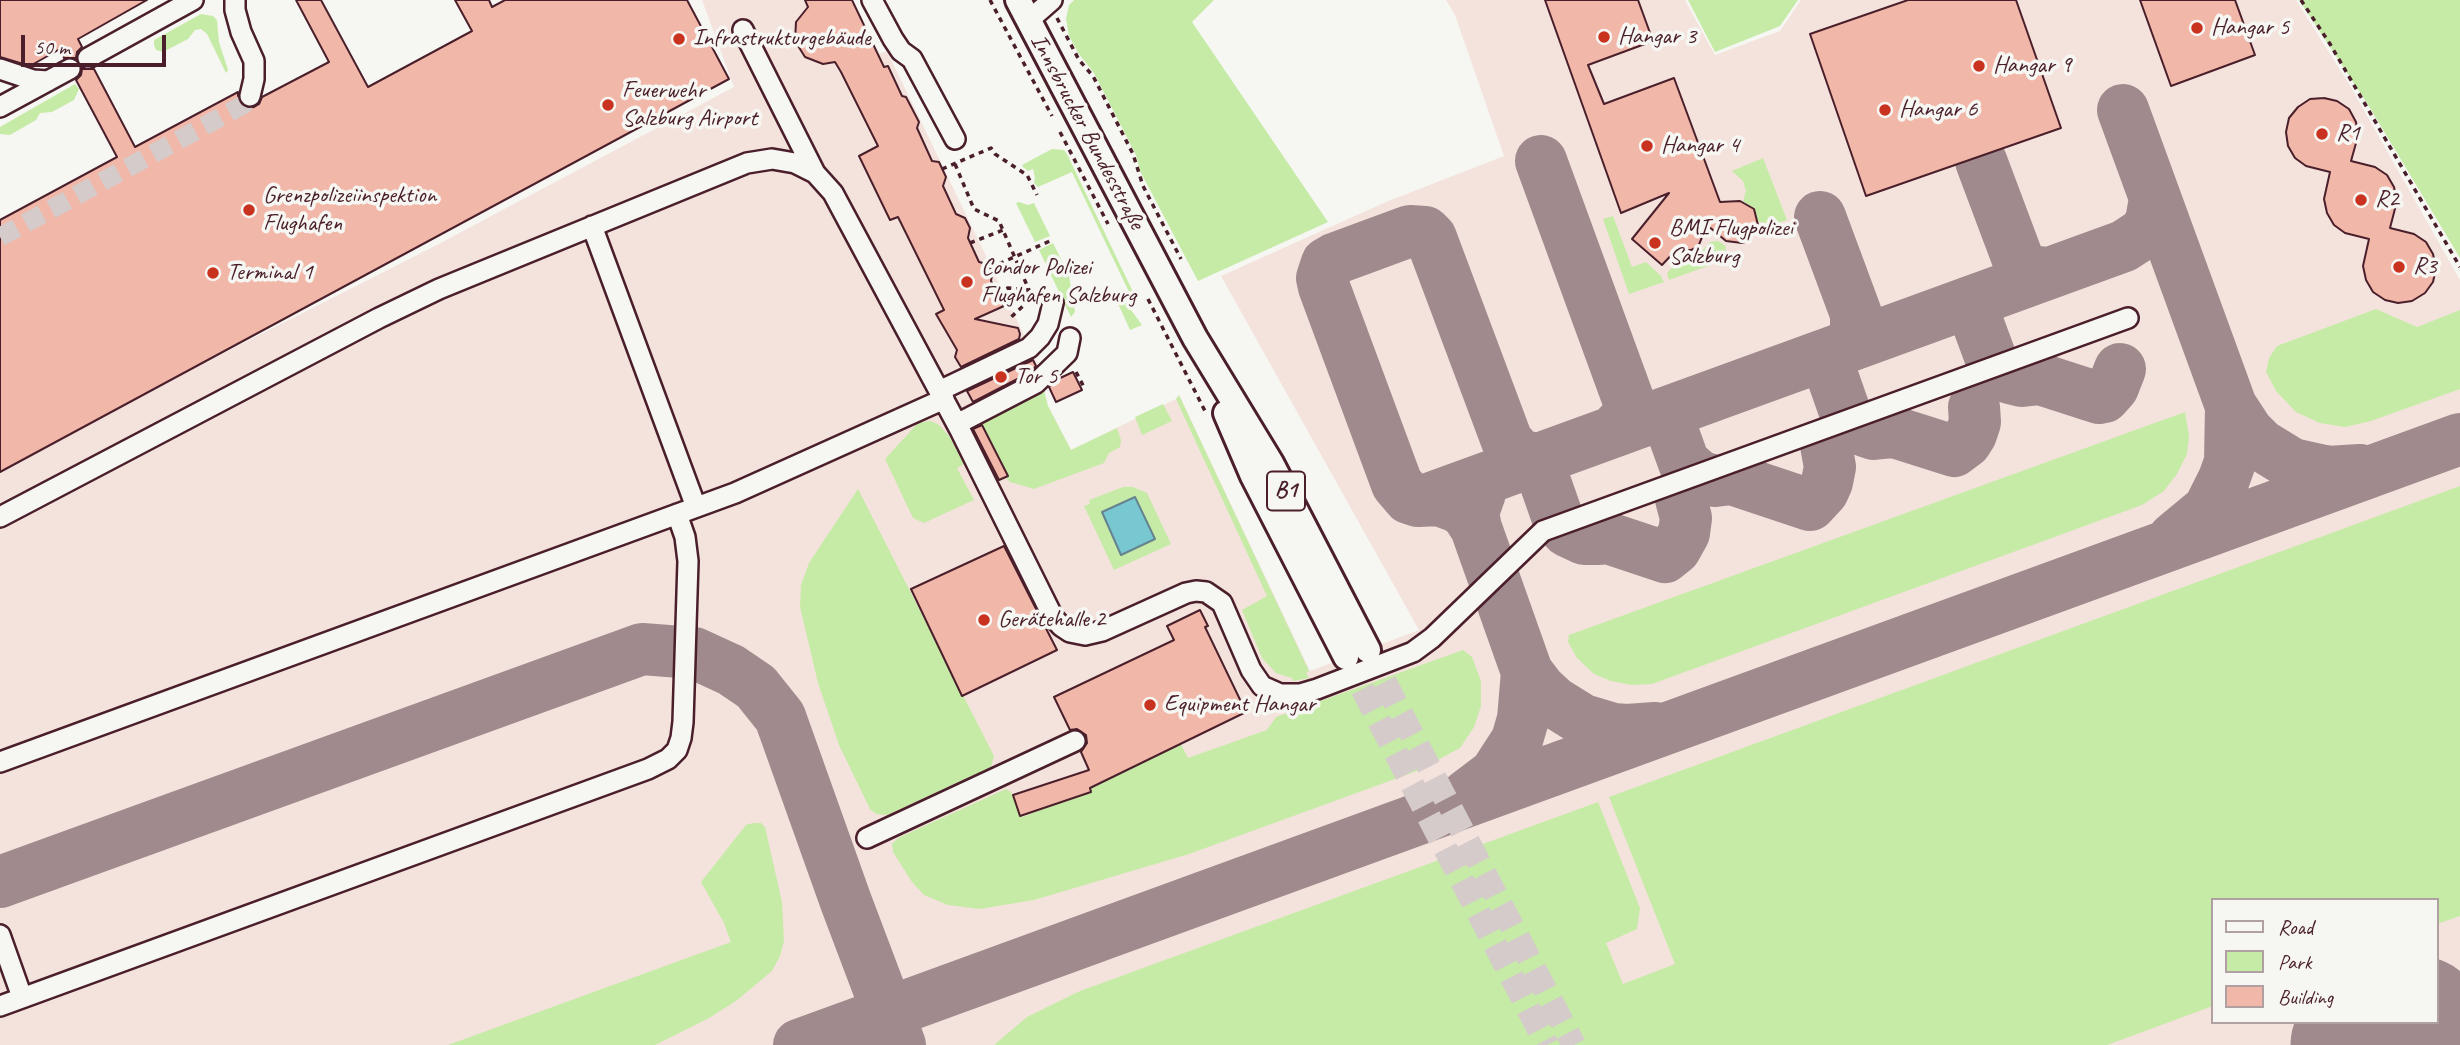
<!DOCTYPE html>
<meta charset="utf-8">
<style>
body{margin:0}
#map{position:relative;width:2460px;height:1045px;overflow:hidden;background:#f6f6f2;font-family:Caveat,sans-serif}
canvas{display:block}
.legend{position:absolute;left:2211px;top:898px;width:228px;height:126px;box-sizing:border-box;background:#f6f6f2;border:2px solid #b1a0a2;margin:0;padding:9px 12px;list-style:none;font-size:21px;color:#4a1f2b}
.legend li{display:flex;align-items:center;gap:14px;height:35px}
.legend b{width:35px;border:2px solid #b1a0a2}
.scale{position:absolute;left:21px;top:35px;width:145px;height:32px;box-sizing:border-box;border:4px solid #4a1f2b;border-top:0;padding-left:9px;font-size:21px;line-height:24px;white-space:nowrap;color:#4a1f2b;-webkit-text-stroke:5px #f6f6f2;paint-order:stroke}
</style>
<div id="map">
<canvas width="2460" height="1045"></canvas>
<ul class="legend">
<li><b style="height:9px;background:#f6f6f2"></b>Road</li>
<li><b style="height:19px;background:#c6eba6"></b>Park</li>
<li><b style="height:19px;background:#f1b8a9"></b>Building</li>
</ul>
<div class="scale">50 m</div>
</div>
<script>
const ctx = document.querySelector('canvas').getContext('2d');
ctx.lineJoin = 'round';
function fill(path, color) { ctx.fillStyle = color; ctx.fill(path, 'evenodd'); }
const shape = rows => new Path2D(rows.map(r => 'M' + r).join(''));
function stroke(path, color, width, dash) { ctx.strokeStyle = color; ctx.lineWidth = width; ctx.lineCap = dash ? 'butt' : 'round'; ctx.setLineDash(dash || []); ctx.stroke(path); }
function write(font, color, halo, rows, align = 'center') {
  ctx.font = font + ' Caveat,sans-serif'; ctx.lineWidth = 7; ctx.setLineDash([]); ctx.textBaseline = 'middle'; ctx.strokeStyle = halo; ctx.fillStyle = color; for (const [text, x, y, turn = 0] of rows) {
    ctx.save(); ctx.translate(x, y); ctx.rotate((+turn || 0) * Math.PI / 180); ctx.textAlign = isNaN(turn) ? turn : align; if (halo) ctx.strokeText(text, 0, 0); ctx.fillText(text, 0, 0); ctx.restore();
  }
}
fill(shape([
 [702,0,852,0,878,54,887,51,1042,372,1043,387,1048,406,1071,450,1176,399,1179,395,1310,671,1419,630,1221,276,1386,202,1504,156,1455,15,1446,0,1685,0,1715,55,1780,31,1801,0,2296,0,2349,84,2460,280,2460,1045,0,1045,0,372,42,450,208,361,433,247,734,87],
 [2213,900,2437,900,2437,1022,2213,1022]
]), '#f4e3dc');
fill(shape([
 [1074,0,1214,0,1192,22,1328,222,1198,281,1140,171,1136,155,1094,73,1079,54,1069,36,1066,19,1069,5],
 [1688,0,1798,0,1780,26,1715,52],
 [2299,0,2460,0,2460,258,2367,103],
 [201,14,213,16,217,20,219,42,228,70,226,73,207,34,201,29,195,30,188,39,163,52,156,50,154,45,154,40],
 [75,84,79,89,74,100,52,112,40,113,36,120,10,135,0,134,0,127],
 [1052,149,1064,150,1067,154,1134,294,1131,310,1142,325,1130,330,1116,299,1129,292,1072,172,1038,187,1034,183,1035,178,1033,169,1028,171,1023,167,1022,165],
 [1763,158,1787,220,1775,224,1758,222,1754,209,1743,201,1746,191,1743,181,1732,171],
 [1019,202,1028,205,1034,203,1050,236,1035,242,1016,203],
 [1613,216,1632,267,1646,262,1661,276,1664,282,1629,294,1603,219],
 [1718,241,1726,246,1724,260,1669,280,1667,273,1682,257,1695,254,1702,251,1710,242],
 [1053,243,1069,275,1075,312,1071,317,1039,250],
 [2376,309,2417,327,2460,310,2460,389,2371,421,2345,427,2320,423,2296,412,2276,391,2266,372,2269,358,2277,346],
 [1043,387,1048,406,1071,450,1117,428,1121,440,1120,447,1109,453,1104,463,1034,489,1010,482,1005,477,1008,475,980,420],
 [1179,395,1309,671,1306,673,1309,678,1293,681,1292,678,1276,673,1262,658,1242,610,1267,596,1176,399],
 [1163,404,1172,421,1142,435,1135,417],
 [2185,412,2189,436,2187,454,2177,474,2164,491,2142,505,1652,684,1632,685,1611,681,1594,674,1577,658,1568,642,1569,635],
 [930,421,938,424,949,436,964,464,957,468,974,500,924,523,913,518,885,459,918,423],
 [2460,486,2460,916,2437,924,2437,900,2213,900,2213,1006,2107,1045,994,1045,1027,1017,1080,991,1598,802,1640,908,1637,929,1606,943,1623,984,1675,964,1609,797],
 [1123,487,1133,487,1147,493,1171,544,1114,570,1084,506,1090,504,1089,500],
 [858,489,994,756,991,767,887,815,876,814,870,809,839,745,818,683,800,607,801,585,809,563],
 [1463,650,1472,657,1481,681,1481,706,1474,727,1460,748,1417,771,1189,854,1034,900,979,909,948,905,924,895,912,882,893,852,892,844,898,838,1006,789,1011,792,1023,817,1097,785,1181,744,1188,758,1267,730,1276,717],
 [753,823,761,823,765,827,782,902,784,941,780,956,772,971,736,1001,709,1018,655,1045,448,1045,731,942,724,923,701,882,746,825]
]), '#c6eba6');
const water = shape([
 [1135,497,1155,539,1121,555,1102,512,1135,497]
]);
fill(water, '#78c8d2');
stroke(water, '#66848f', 2);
stroke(shape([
 [2123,110,2231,406],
 [1541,161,1628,399,1629,409,1627,417,1613,432],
 [1981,161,2017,257,2022,265,2030,271,2049,273],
 [1820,217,1856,314,1856,332,1852,340,1841,350],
 [1970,302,1994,367,2010,378,2022,381,2040,379,2099,398,2104,397,2113,387,2120,369],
 [1825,355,1846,415,1865,431,1874,434,1894,432,1954,451,1966,442,1971,434,1975,422,1974,407],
 [1666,413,1684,463,1699,476,1715,481,1732,479,1810,505,1823,491,1827,482,1830,467,1826,445],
 [1537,459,1558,519,1567,531,1584,539,1599,539,1605,537,1665,557,1675,549,1684,533,1686,518,1681,499],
 [1480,493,1473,513,1476,528,1527,672],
 [1426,500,2124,246,2144,233,2151,222,2155,198],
 [1476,528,1467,514,1458,507,1439,500,1418,501,1409,498,1397,484,1324,287,1322,278,1327,263,1334,259,1410,231,1425,232,1431,238,1507,441,1520,456,1540,459],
 [2174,538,2209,509,2224,479,2230,462,2231,406,2248,432,2261,445,2292,464,2328,472,2360,470],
 [1466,796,1495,774,1517,740,1523,719,1527,672,1540,689,1554,702,1583,720,1613,729,1627,730,1655,728],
 [0,882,642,649,694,653,731,670,756,687,780,717,846,902,900,1045],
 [799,1045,2460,439]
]), '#a08a8e', 52);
stroke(shape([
 [2356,1045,2419,1022]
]), '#a08a8e', 131);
const building = shape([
 [0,0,147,0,78,39,82,47,77,52,76,58,64,58,60,49,30,66,0,57,0,0],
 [296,0,321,0,368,87,472,31,455,0,489,0,492,7,505,0,687,0,729,79,0,472,0,220,117,157,76,80,81,75,82,69,94,69,135,147,238,92,238,99,241,104,248,108,254,107,259,104,262,97,329,62,296,0],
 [805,0,852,0,884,67,888,66,902,96,906,97,919,122,917,128,932,161,939,162,946,177,943,186,956,214,965,218,970,228,968,238,979,262,987,264,990,268,992,275,991,281,1004,306,975,319,1018,328,1020,334,1019,339,961,367,955,357,957,350,936,314,944,310,898,217,890,220,859,156,878,146,841,72,835,62,823,64,805,57,795,41,796,22,808,7,805,0],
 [1545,0,1638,0,1653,41,1588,65,1604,104,1674,78,1720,202,1740,201,1754,209,1758,225,1750,240,1742,243,1726,241,1707,225,1698,247,1691,250,1676,250,1662,265,1632,239,1669,193,1621,213,1545,0],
 [1908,0,2016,0,2061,128,1866,196,1810,34,1908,0],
 [2140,0,2235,0,2255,55,2171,86,2140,0],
 [2324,98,2337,101,2349,109,2356,122,2358,136,2351,161,2375,167,2387,175,2394,187,2397,201,2390,228,2414,234,2426,242,2433,254,2436,268,2433,282,2425,293,2412,301,2398,303,2385,300,2373,292,2366,280,2363,266,2369,239,2345,233,2334,225,2327,213,2324,199,2330,172,2306,166,2295,158,2288,146,2286,132,2289,118,2298,107,2310,99,2324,98],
 [1033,360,1036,366,1029,373,973,402,967,391,1033,360],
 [1073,372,1082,390,1056,402,1049,387,1058,379,1073,372],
 [982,425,1008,476,999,480,973,429,982,425],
 [1004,546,1057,650,962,696,911,589,1004,546],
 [1200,610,1208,626,1205,627,1246,712,1090,788,1091,792,1020,816,1013,795,1089,770,1081,752,1087,743,1086,735,1077,729,1070,730,1054,697,1174,640,1167,626,1200,610]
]);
fill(building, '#f1b8a9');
stroke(building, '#4a1f2b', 2);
stroke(shape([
 [0,237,243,105,250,96]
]), '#d4cbca', 19, [19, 10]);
stroke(shape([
 [1368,650,1574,1045],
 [1346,657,1547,1045]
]), '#d4cbca', 24, [24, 12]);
const minor = shape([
 [235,0,235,10,241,32,254,61,254,79,250,96],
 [872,0,893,39,901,51,912,59,955,139],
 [1028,21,1052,0],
 [743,30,815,173],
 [88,58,193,0],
 [0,69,33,80,48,81],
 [0,107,70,69],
 [592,226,696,507],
 [939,391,1029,348,1040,337,1048,324,1053,303],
 [957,424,1036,383,1067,353,1070,338],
 [0,517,379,318,439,289,747,163,772,159,795,163,815,173,833,193,960,430,1053,617,1061,626,1070,632,1085,635,1102,631,1186,593,1196,591,1206,592,1222,603,1251,670,1262,686,1280,694,1300,694,1317,689,1413,652,1432,638,1543,531,2128,318],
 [0,762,735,493,944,399],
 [867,838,1075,741],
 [0,935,22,997],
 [0,1006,648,769,668,759,677,750,681,738,683,722,688,561,685,537,677,514]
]);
const major = shape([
 [1018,0,1195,338,1271,463,1368,650],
 [1226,413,1253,476,1346,657]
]);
stroke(minor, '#4a1f2b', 24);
stroke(major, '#4a1f2b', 30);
stroke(shape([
 [990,0,1052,116],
 [2301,0,2330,44,2460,267],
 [1057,18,1079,60,1093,76,1133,154,1143,186,1181,259],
 [1060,132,1108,224],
 [955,164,974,209,999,221,1029,290,1027,300,1023,306,1008,320],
 [942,169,991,148,995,154,1027,175,1037,195],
 [970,243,1003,230],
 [990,268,1052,240],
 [997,292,1008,288,1029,290,1034,302],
 [1148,299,1205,411],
 [1076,372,1085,389]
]), '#4a1f2b', 3.5, [5, 5]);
stroke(minor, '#f6f6f2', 19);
stroke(major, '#f6f6f2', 24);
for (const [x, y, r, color] of [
 [2197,28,7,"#c8321e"],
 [1604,37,7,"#c8321e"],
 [679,39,7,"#c8321e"],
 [1979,66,7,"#c8321e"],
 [608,105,7,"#c8321e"],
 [1885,110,7,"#c8321e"],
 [2322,134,7,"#c8321e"],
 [1647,146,7,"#c8321e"],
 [2361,200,7,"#c8321e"],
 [249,210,7,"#c8321e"],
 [1655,243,7,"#c8321e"],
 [2399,267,7,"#c8321e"],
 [213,273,7,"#c8321e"],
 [967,282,7,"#c8321e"],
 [1001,377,7,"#c8321e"],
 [984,620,7,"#c8321e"],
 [1150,705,7,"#c8321e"]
]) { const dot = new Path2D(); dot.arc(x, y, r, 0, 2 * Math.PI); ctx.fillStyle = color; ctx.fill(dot); stroke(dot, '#f6f6f2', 2.5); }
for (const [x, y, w] of [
 [1286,491,38]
]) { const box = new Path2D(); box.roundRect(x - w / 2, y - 19.5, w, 39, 5); ctx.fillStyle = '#f6f6f2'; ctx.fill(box); stroke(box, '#4a1f2b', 2); }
write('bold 23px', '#4a1f2b', null, [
 ["B1",1286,491]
]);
write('24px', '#4a1f2b', '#f6f6f2', [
 ["Hangar 5",2211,28],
 ["Hangar 3",1618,37],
 ["Infrastrukturgebäude",693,39],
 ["Hangar 9",1993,66],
 ["Feuerwehr",622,91],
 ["Salzburg Airport",622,119],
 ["Hangar 6",1899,110],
 ["R1",2336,134],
 ["Hangar 4",1661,146],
 ["Grenzpolizeiinspektion",263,196],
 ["Flughafen",263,224],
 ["R2",2375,200],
 ["BMI Flugpolizei",1669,229],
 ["Salzburg",1669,257],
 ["R3",2413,267],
 ["Condor Polizei",981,268],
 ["Flughafen Salzburg",981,296],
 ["Terminal 1",227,273],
 ["Tor 5",1015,377],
 ["Gerätehalle 2",998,620],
 ["Equipment Hangar",1164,705]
], 'left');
write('24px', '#4a1f2b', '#f6f6f2', [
 ["Innsbrucker Bundesstraße",1087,132,62]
]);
</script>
